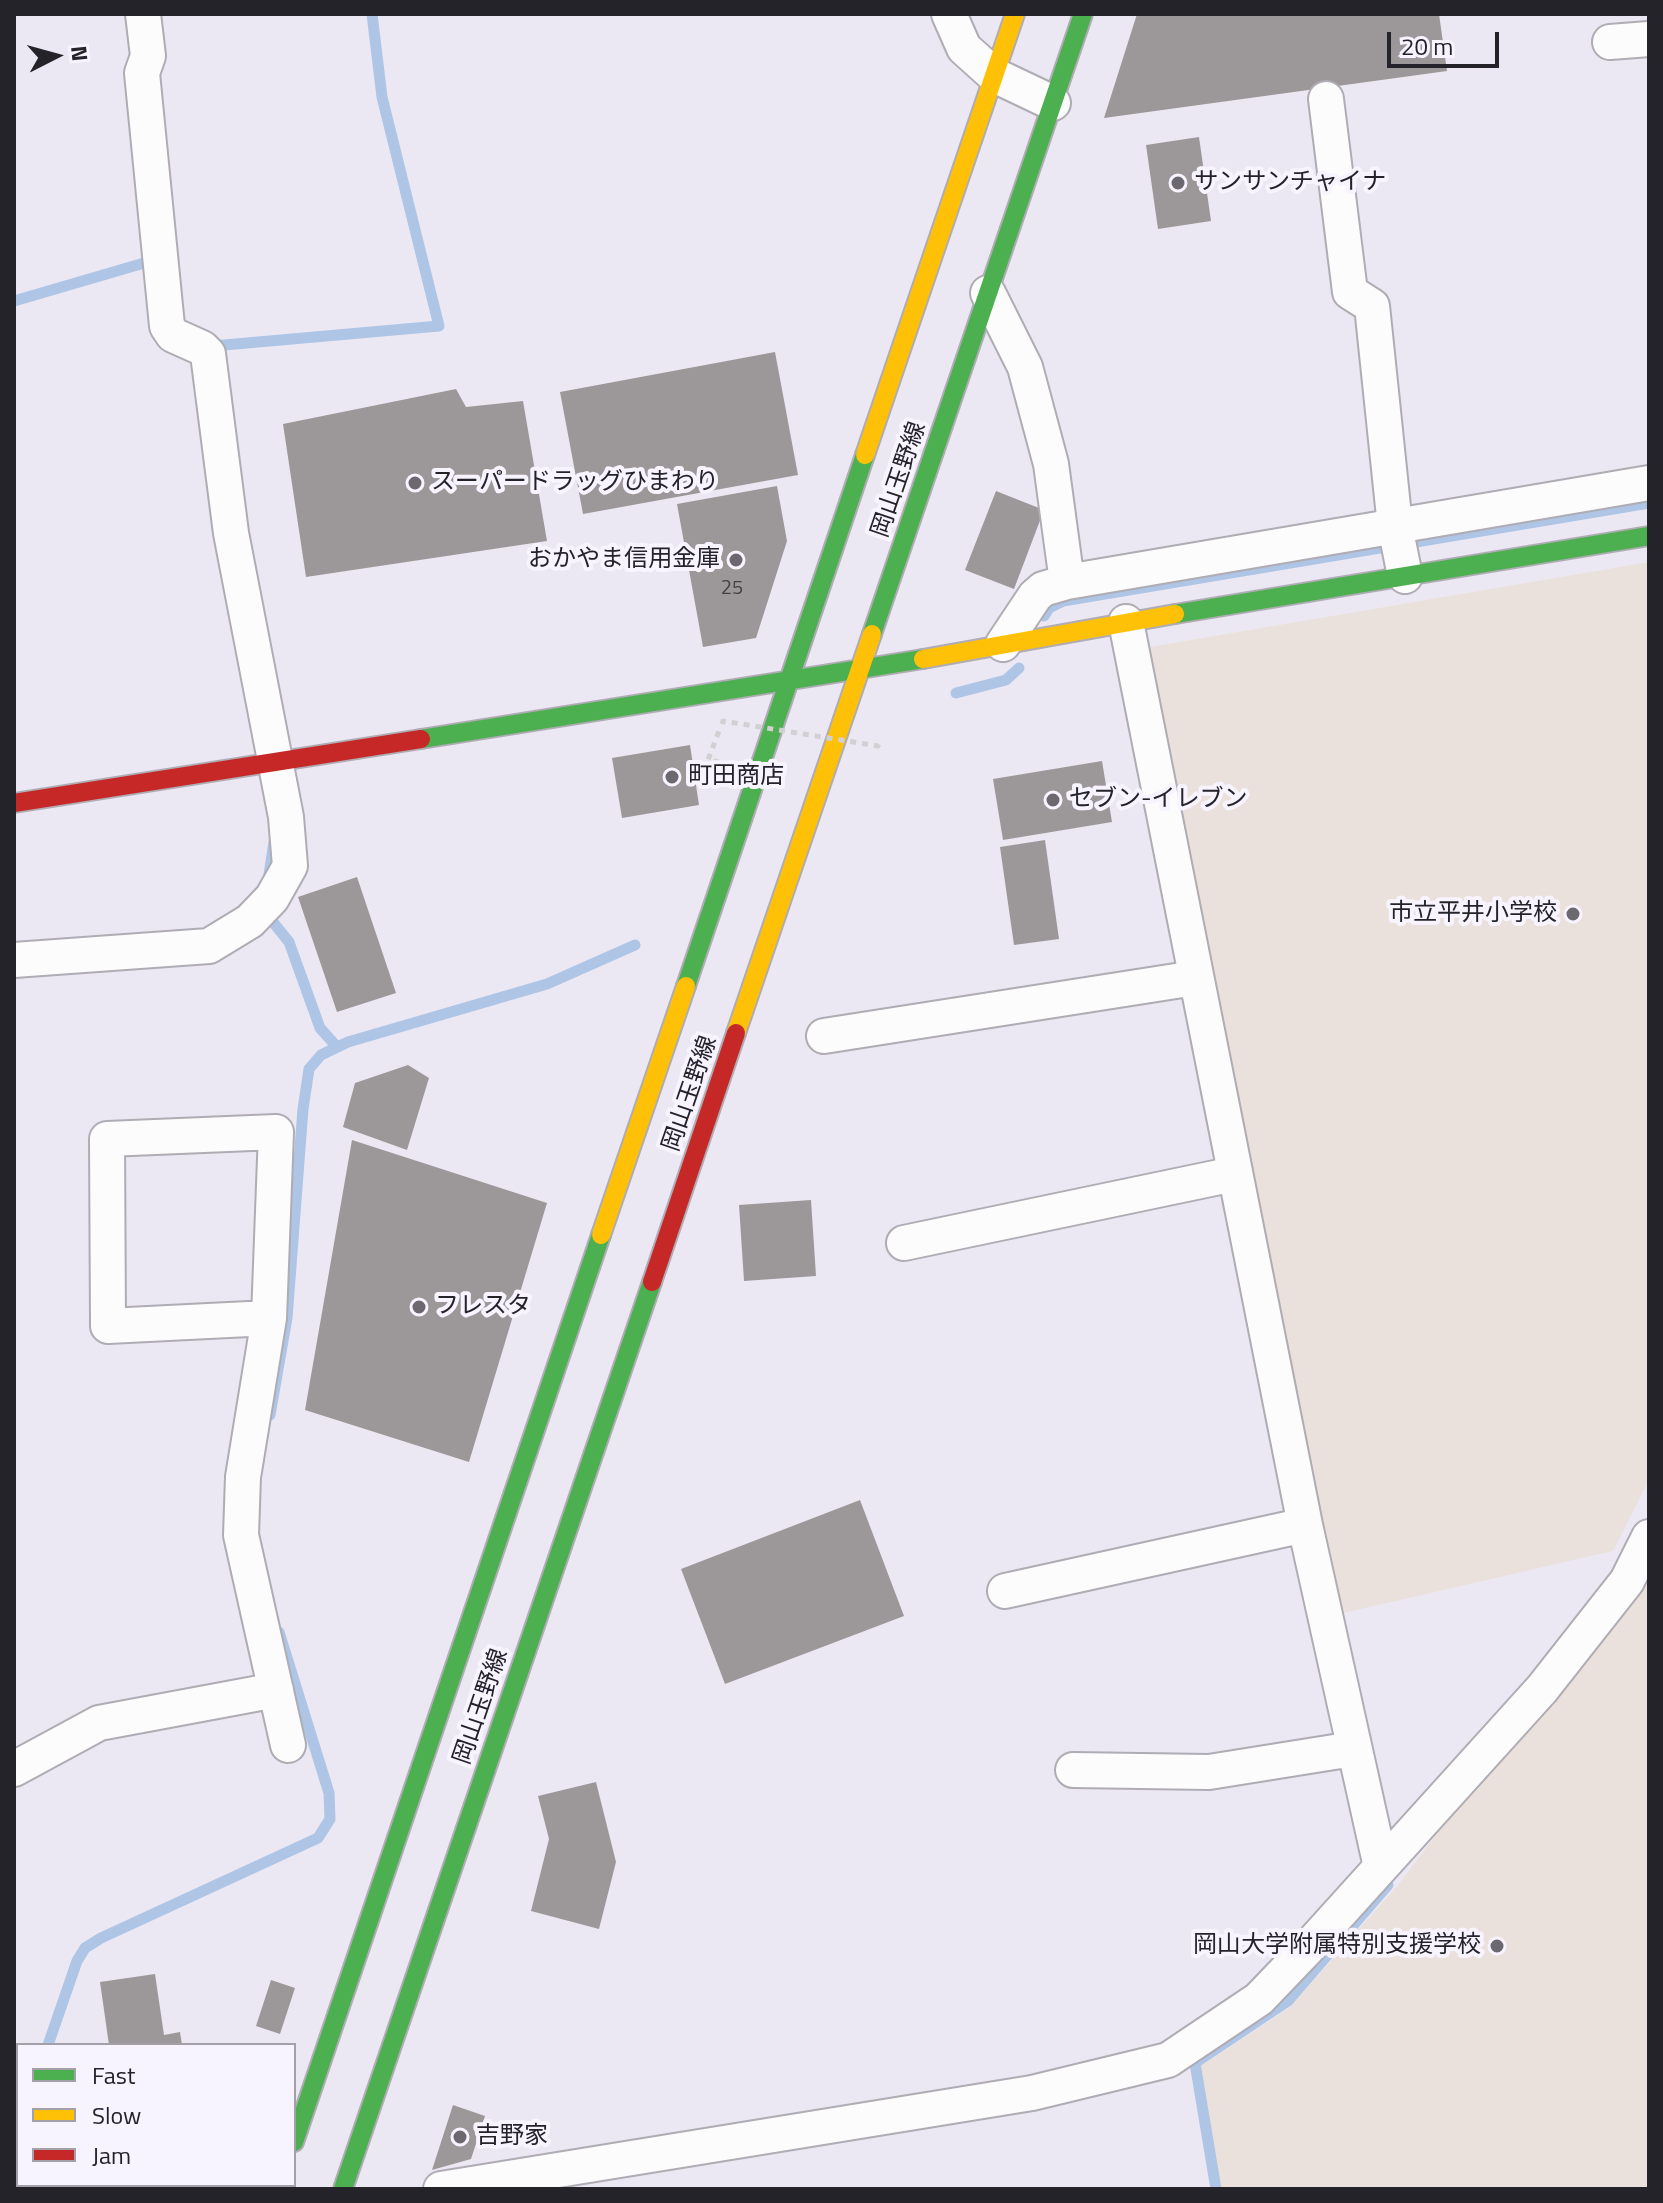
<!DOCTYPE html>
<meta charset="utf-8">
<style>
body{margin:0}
#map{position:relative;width:1663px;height:2203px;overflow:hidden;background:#ece8f3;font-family:"Titillium Web",sans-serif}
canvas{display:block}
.frame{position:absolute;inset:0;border:16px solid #25232a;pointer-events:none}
.legend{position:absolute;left:16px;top:2043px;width:280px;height:144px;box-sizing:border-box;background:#f7f3ff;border:2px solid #a3a0aa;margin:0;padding:10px 14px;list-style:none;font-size:24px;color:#25232a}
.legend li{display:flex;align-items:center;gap:16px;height:40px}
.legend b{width:40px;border:2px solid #a3a0aa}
.north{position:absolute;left:16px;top:16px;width:80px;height:80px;-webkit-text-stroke:6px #f7f3ff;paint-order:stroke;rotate:84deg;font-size:22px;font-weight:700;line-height:32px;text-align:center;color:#25232a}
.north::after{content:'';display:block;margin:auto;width:28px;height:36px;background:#25232a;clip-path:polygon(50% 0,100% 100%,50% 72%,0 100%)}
.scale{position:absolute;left:1387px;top:32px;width:112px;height:36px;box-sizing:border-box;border:4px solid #25232a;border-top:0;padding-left:10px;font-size:24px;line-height:28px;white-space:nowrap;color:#25232a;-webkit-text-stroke:6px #f7f3ff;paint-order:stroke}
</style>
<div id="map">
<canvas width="1663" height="2203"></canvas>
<div class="frame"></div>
<ul class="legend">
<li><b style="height:10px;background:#4caf50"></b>Fast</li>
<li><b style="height:10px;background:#ffc107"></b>Slow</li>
<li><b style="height:10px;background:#c62828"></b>Jam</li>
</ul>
<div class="north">N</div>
<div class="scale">20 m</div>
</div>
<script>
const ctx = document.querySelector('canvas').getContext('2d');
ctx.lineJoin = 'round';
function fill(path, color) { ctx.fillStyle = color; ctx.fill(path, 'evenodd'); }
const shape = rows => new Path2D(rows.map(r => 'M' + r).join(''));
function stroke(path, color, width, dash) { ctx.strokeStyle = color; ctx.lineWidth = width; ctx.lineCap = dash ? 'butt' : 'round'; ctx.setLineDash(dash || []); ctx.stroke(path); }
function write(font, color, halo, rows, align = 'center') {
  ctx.font = font + ' "Titillium Web","Noto Sans JP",sans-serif'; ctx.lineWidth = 8; ctx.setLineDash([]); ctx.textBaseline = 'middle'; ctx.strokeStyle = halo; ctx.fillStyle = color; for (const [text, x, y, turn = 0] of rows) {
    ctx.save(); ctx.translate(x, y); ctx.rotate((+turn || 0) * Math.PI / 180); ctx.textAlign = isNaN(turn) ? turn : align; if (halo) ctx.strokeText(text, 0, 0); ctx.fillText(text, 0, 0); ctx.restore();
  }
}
fill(shape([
 [1649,562,1649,1480,1613,1551,1335,1615,1144,648],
 [1649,1582,1649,2189,1221,2189,1201,2066,1289,2008,1399,1884,1456,1808]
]), '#ebe1dc');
stroke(shape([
 [14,301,151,261,151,266],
 [210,350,213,346,439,326,382,97,372,14],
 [1044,616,1049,608,1063,601,1649,503],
 [956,693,1006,680,1019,668],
 [268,881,274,842],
 [268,916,289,942,320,1028,337,1047],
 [270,1415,287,1318,303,1109,309,1069,321,1055,348,1042,547,984,635,945],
 [48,2045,77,1961,85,1948,101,1938,318,1838,330,1819,329,1793,279,1632],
 [14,2083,18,2080],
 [1216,2189,1195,2063,1288,2001,1388,1885]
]), '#aec5e6', 11);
fill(shape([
 [1137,14,1439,14,1447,71,1104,118],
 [1199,137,1211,221,1158,229,1146,145],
 [775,352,798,475,583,514,560,392],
 [456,389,466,407,523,401,547,541,306,577,283,424],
 [777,486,787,541,756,638,703,647,677,504],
 [996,491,1044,510,1014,589,965,570],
 [690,745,699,805,622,818,612,758],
 [1102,761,1112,822,1003,840,993,779],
 [1045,840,1059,939,1014,945,1000,847],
 [357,877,396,993,337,1012,298,897],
 [408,1065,429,1078,407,1150,343,1127,355,1083],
 [352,1140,547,1203,469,1462,305,1410],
 [811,1200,816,1276,744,1281,739,1205],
 [860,1500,904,1616,725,1684,681,1569],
 [596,1782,616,1862,599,1929,531,1911,549,1839,538,1796],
 [155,1974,164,2035,180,2032,182,2045,109,2045,100,1982],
 [271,1980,295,1988,280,2034,256,2026],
 [453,2105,485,2116,471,2159,432,2170],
 [133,2185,190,2185,190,2189,133,2189]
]), '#9c989a');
const street = shape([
 [949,14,964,48,994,75,1053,103],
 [1610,42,1649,39],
 [1326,99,1350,292,1372,306,1395,526,1405,576],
 [988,293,1025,367,1051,464,1067,582],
 [1126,622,1305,1525,1381,1867],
 [1003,644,1035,596,1043,589,1067,582,1649,483],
 [14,960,209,946,250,921,272,898,290,866,286,817,231,533,208,354,202,348,173,335,167,326,142,73,148,56,143,14],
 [824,1036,1195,978],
 [904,1243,1234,1174],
 [269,1318,108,1326,107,1139,276,1132,269,1318,243,1477,241,1535,288,1745],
 [1005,1591,1305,1525],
 [14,1769,99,1723,276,1690],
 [1073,1770,1209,1772,1353,1749],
 [14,2144,18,2148],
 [68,2185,75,2189],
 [441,2189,1032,2093,1168,2060,1259,1999,1306,1950,1542,1689,1627,1581,1649,1537]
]);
const fast = shape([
 [1175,614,1649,536],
 [872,634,1083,14],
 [421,739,923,659],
 [686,986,865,455],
 [294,2142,601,1235],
 [343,2189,652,1282]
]);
const slow = shape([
 [865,455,1015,14],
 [923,659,1175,614],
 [736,1033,872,634],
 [601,1235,686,986],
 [278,2189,280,2185]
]);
const jam = shape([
 [14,803,421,739],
 [652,1282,736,1033]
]);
stroke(street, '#afacb4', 38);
stroke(fast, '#afacb4', 22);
stroke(slow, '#afacb4', 22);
stroke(jam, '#afacb4', 22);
stroke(shape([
 [717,759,716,762,708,760,719,731]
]), '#d1d0d3', 5, [6, 6]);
stroke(street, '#fcfcfd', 34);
stroke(fast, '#4caf50', 18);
stroke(slow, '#ffc107', 18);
stroke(jam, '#c62828', 18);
stroke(shape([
 [722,724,723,721,878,746,880,740]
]), '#d1d0d3', 5, [6, 6]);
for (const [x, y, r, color] of [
 [1178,183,8,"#6b6870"],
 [415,483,8,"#6b6870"],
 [736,560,8,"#6b6870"],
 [672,777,8,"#6b6870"],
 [1053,800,8,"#6b6870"],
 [1573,914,8,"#6b6870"],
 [419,1307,8,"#6b6870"],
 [1497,1946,8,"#6b6870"],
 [460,2137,8,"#6b6870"]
]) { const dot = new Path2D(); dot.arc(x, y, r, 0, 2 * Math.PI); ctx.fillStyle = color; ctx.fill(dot); stroke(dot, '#f7f3ff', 3); }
write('20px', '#434046', null, [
 ["25",732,589]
]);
write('24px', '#25232a', '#f7f3ff', [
 ["サンサンチャイナ",1194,183],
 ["スーパードラッグひまわり",431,483],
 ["おかやま信用金庫",720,560,"right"],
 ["町田商店",688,777],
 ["セブン-イレブン",1069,800],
 ["市立平井小学校",1557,914,"right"],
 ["フレスタ",435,1307],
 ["岡山大学附属特別支援学校",1481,1946,"right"],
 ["吉野家",476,2137]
], 'left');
write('24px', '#25232a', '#f7f3ff', [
 ["岡山玉野線",900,480,-71],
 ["岡山玉野線",691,1094,-71],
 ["岡山玉野線",482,1707,-71]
]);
</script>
